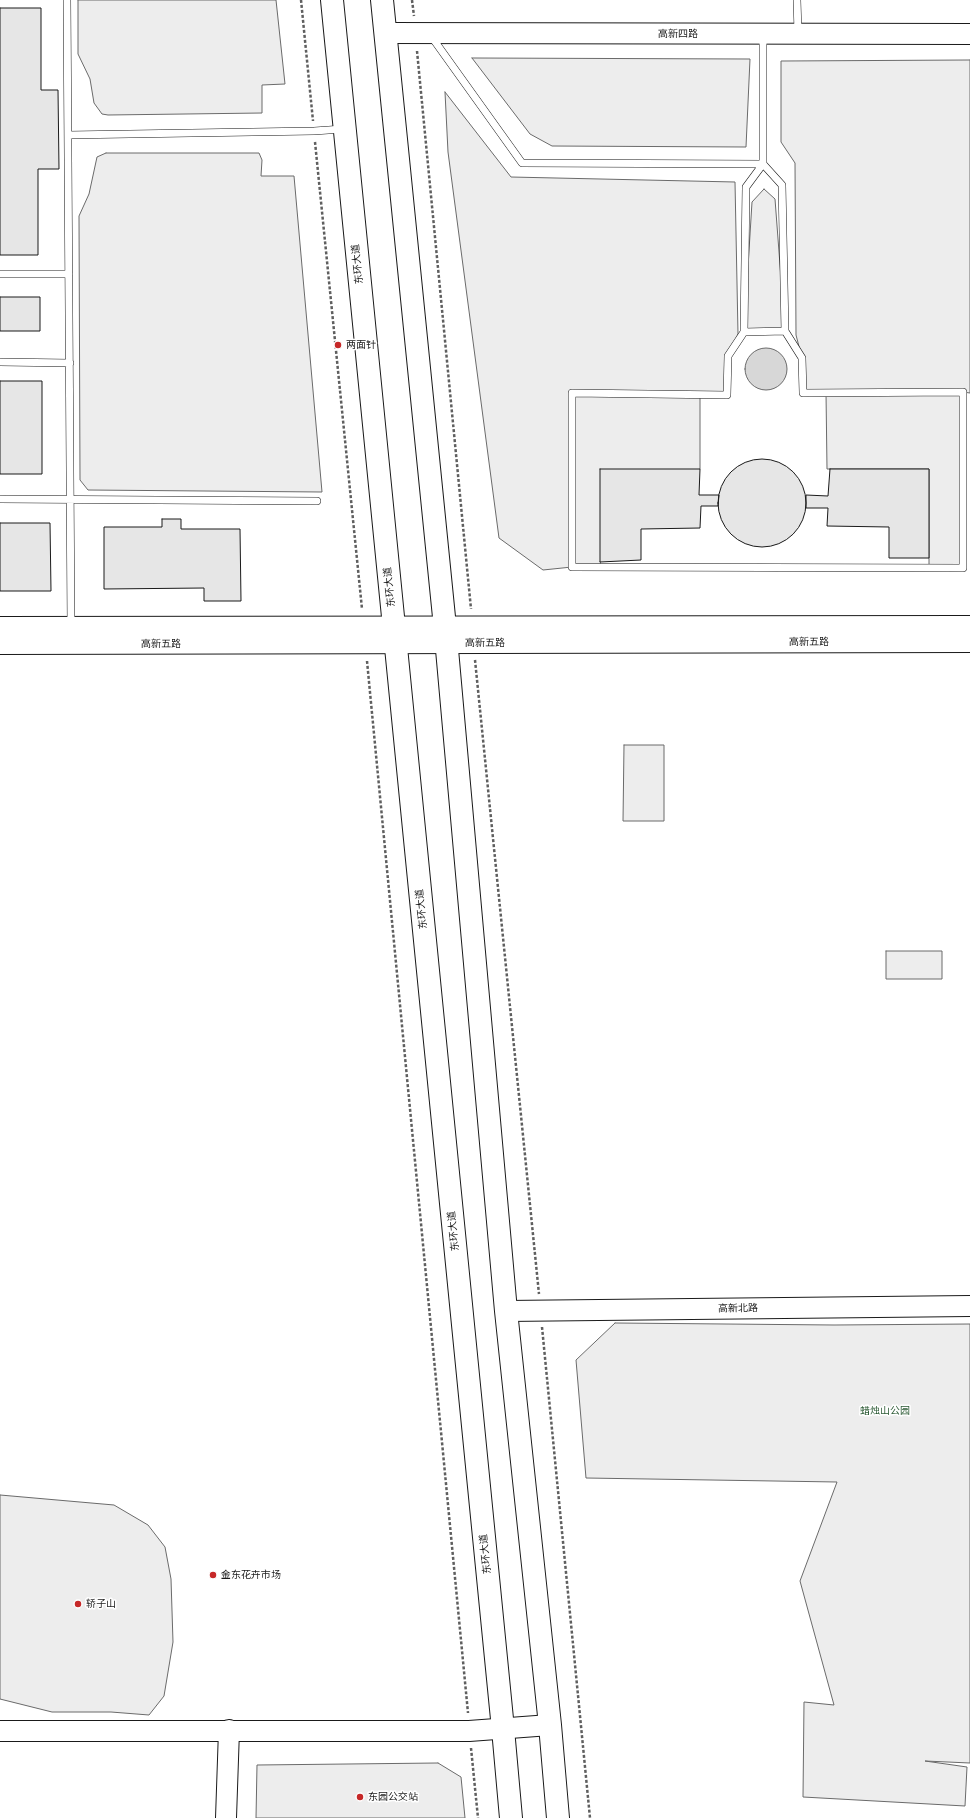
<!DOCTYPE html>
<meta charset="utf-8">
<style>
body{margin:0}
canvas{display:block;background:#fff}
</style>
<canvas width="970" height="1818"></canvas>
<script>
const ctx = document.querySelector('canvas').getContext('2d');
ctx.lineJoin = 'round';
function fill(path, color) { ctx.fillStyle = color; ctx.fill(path, 'evenodd'); }
const shape = rows => new Path2D(rows.map(r => 'M' + r).join(''));
function stroke(path, color, width, dash) { ctx.strokeStyle = color; ctx.lineWidth = width; ctx.lineCap = dash ? 'butt' : 'round'; ctx.setLineDash(dash || []); ctx.stroke(path); }
function write(font, color, halo, rows, align = 'center') {
  ctx.font = font + ' Roboto,"Noto Sans SC",sans-serif'; ctx.lineWidth = 3; ctx.setLineDash([]); ctx.textBaseline = 'middle'; ctx.strokeStyle = halo; ctx.fillStyle = color; for (const [text, x, y, turn = 0] of rows) {
    ctx.save(); ctx.translate(x, y); ctx.rotate((+turn || 0) * Math.PI / 180); ctx.textAlign = isNaN(turn) ? turn : align; if (halo) ctx.strokeText(text, 0, 0); ctx.fillText(text, 0, 0); ctx.restore();
  }
}
const built = shape([
 [78,0,276,0,285,84,262,85,262,113,108,115,102,114,94,103,90,79,78,54,78,0],
 [472,58,750,59,746,147,552,146,530,134,472,58],
 [970,60,970,393,963,392,963,568,929,568,929,469,827,469,826,393,803,393,802,358,796,335,795,163,781,142,781,61,970,60],
 [445,92,511,177,735,182,738,334,728,356,727,395,700,395,700,469,600,561,601,567,572,567,543,570,499,538,448,152,445,92],
 [106,153,259,153,262,160,261,176,294,176,322,492,88,490,80,480,79,216,89,194,97,157,106,153],
 [764,189,775,199,785,331,744,332,752,202,764,189],
 [624,745,664,745,664,821,623,821,624,745],
 [886,951,942,951,942,979,886,979,886,951],
 [615,1323,834,1325,970,1324,970,1763,925,1761,967,1767,965,1806,803,1797,804,1702,834,1705,800,1581,837,1482,586,1478,576,1360,615,1323],
 [0,1495,114,1505,148,1525,165,1547,171,1579,173,1642,164,1696,149,1715,111,1712,52,1712,0,1699,0,1495],
 [438,1763,461,1777,465,1818,256,1818,257,1765,438,1763]
]);
fill(built, '#ededed');
stroke(built, '#6a6a6a', 1);
const water = shape([
 '745 369a21 21 0 1 1 42 0a21 21 0 1 1-42 0Z'
]);
fill(water, '#d7d7d7');
stroke(water, '#6a6a6a', 1);
const building = shape([
 [0,8,41,8,41,90,58,90,59,169,38,169,38,255,0,255,0,8],
 [0,297,40,297,40,331,0,331,0,297],
 [0,381,42,381,42,474,0,474,0,381],
 '718 503a44 44 0 1 1 88 0a44 44 0 1 1-88 0Z',
 [600,469,700,469,699,495,719,495,718,506,701,506,700,528,641,529,641,560,600,562,600,469],
 [830,469,929,469,929,558,889,558,889,527,827,526,828,508,806,508,806,495,828,496,830,469],
 [162,519,181,519,181,529,240,529,241,601,204,601,204,588,104,589,104,527,162,527,162,519],
 [0,523,50,523,51,591,0,591,0,523]
]);
fill(building, '#e6e6e6');
stroke(building, '#1a1a1a', 1);
const lane = shape([
 [67,0,71,626],
 [797,0,798,32],
 [431,36,522,163,763,164,782,185,785,331,744,332,746,187,763,164,763,36],
 [68,135,314,131,343,129],
 [0,274,69,274],
 [744,332,728,356,727,395,572,393,572,567,963,568,963,392,803,393,802,358,785,331],
 [0,362,70,363],
 [0,499,317,501]
]);
const secondary = shape([
 [385,33,970,34],
 [0,627,970,626],
 [0,644,970,642],
 [506,1311,970,1306],
 [0,1731,469,1731,550,1725],
 [226,1818,229,1730]
]);
const highway = shape([
 [332,0,503,1729,511,1818],
 [382,0,445,627,506,1311,550,1725,558,1818]
]);
stroke(lane, '#1a1a1a', 8);
stroke(secondary, '#1a1a1a', 22);
stroke(highway, '#1a1a1a', 24);
stroke(shape([
 [301,0,313,121],
 [412,0,414,16],
 [417,51,471,609],
 [315,142,362,609],
 [475,660,539,1294],
 [367,661,468,1713],
 [542,1327,590,1818],
 [471,1748,478,1818]
]), '#5f5f5f', 2.5, [3, 2]);
stroke(lane, '#fff', 7);
stroke(secondary, '#fff', 20);
stroke(highway, '#fff', 22);
for (const [x, y, r, color] of [
 [338,345,4,"#c62828"],
 [213,1575,4,"#c62828"],
 [78,1604,4,"#c62828"],
 [360,1797,4,"#c62828"]
]) { const dot = new Path2D(); dot.arc(x, y, r, 0, 2 * Math.PI); ctx.fillStyle = color; ctx.fill(dot); stroke(dot, '#fff', 1.5); }
write('10px', '#1a1a1a', '#fff', [
 ["高新四路",678,34],
 ["东环大道",358,264,-96],
 ["东环大道",390,587,-96],
 ["高新五路",809,642],
 ["高新五路",485,643],
 ["高新五路",161,644],
 ["东环大道",422,909,-96],
 ["东环大道",454,1231,-96],
 ["高新北路",738,1309,-1],
 ["东环大道",486,1554,-96]
]);
write('10px', '#1a1a1a', '#fff', [
 ["两面针",346,345],
 ["金东花卉市场",221,1575],
 ["轿子山",86,1604],
 ["东园公交站",368,1797]
], 'left');
write('10px', '#2b5a34', '#fff', [
 ["蜡烛山公园",885,1411]
]);
</script>
